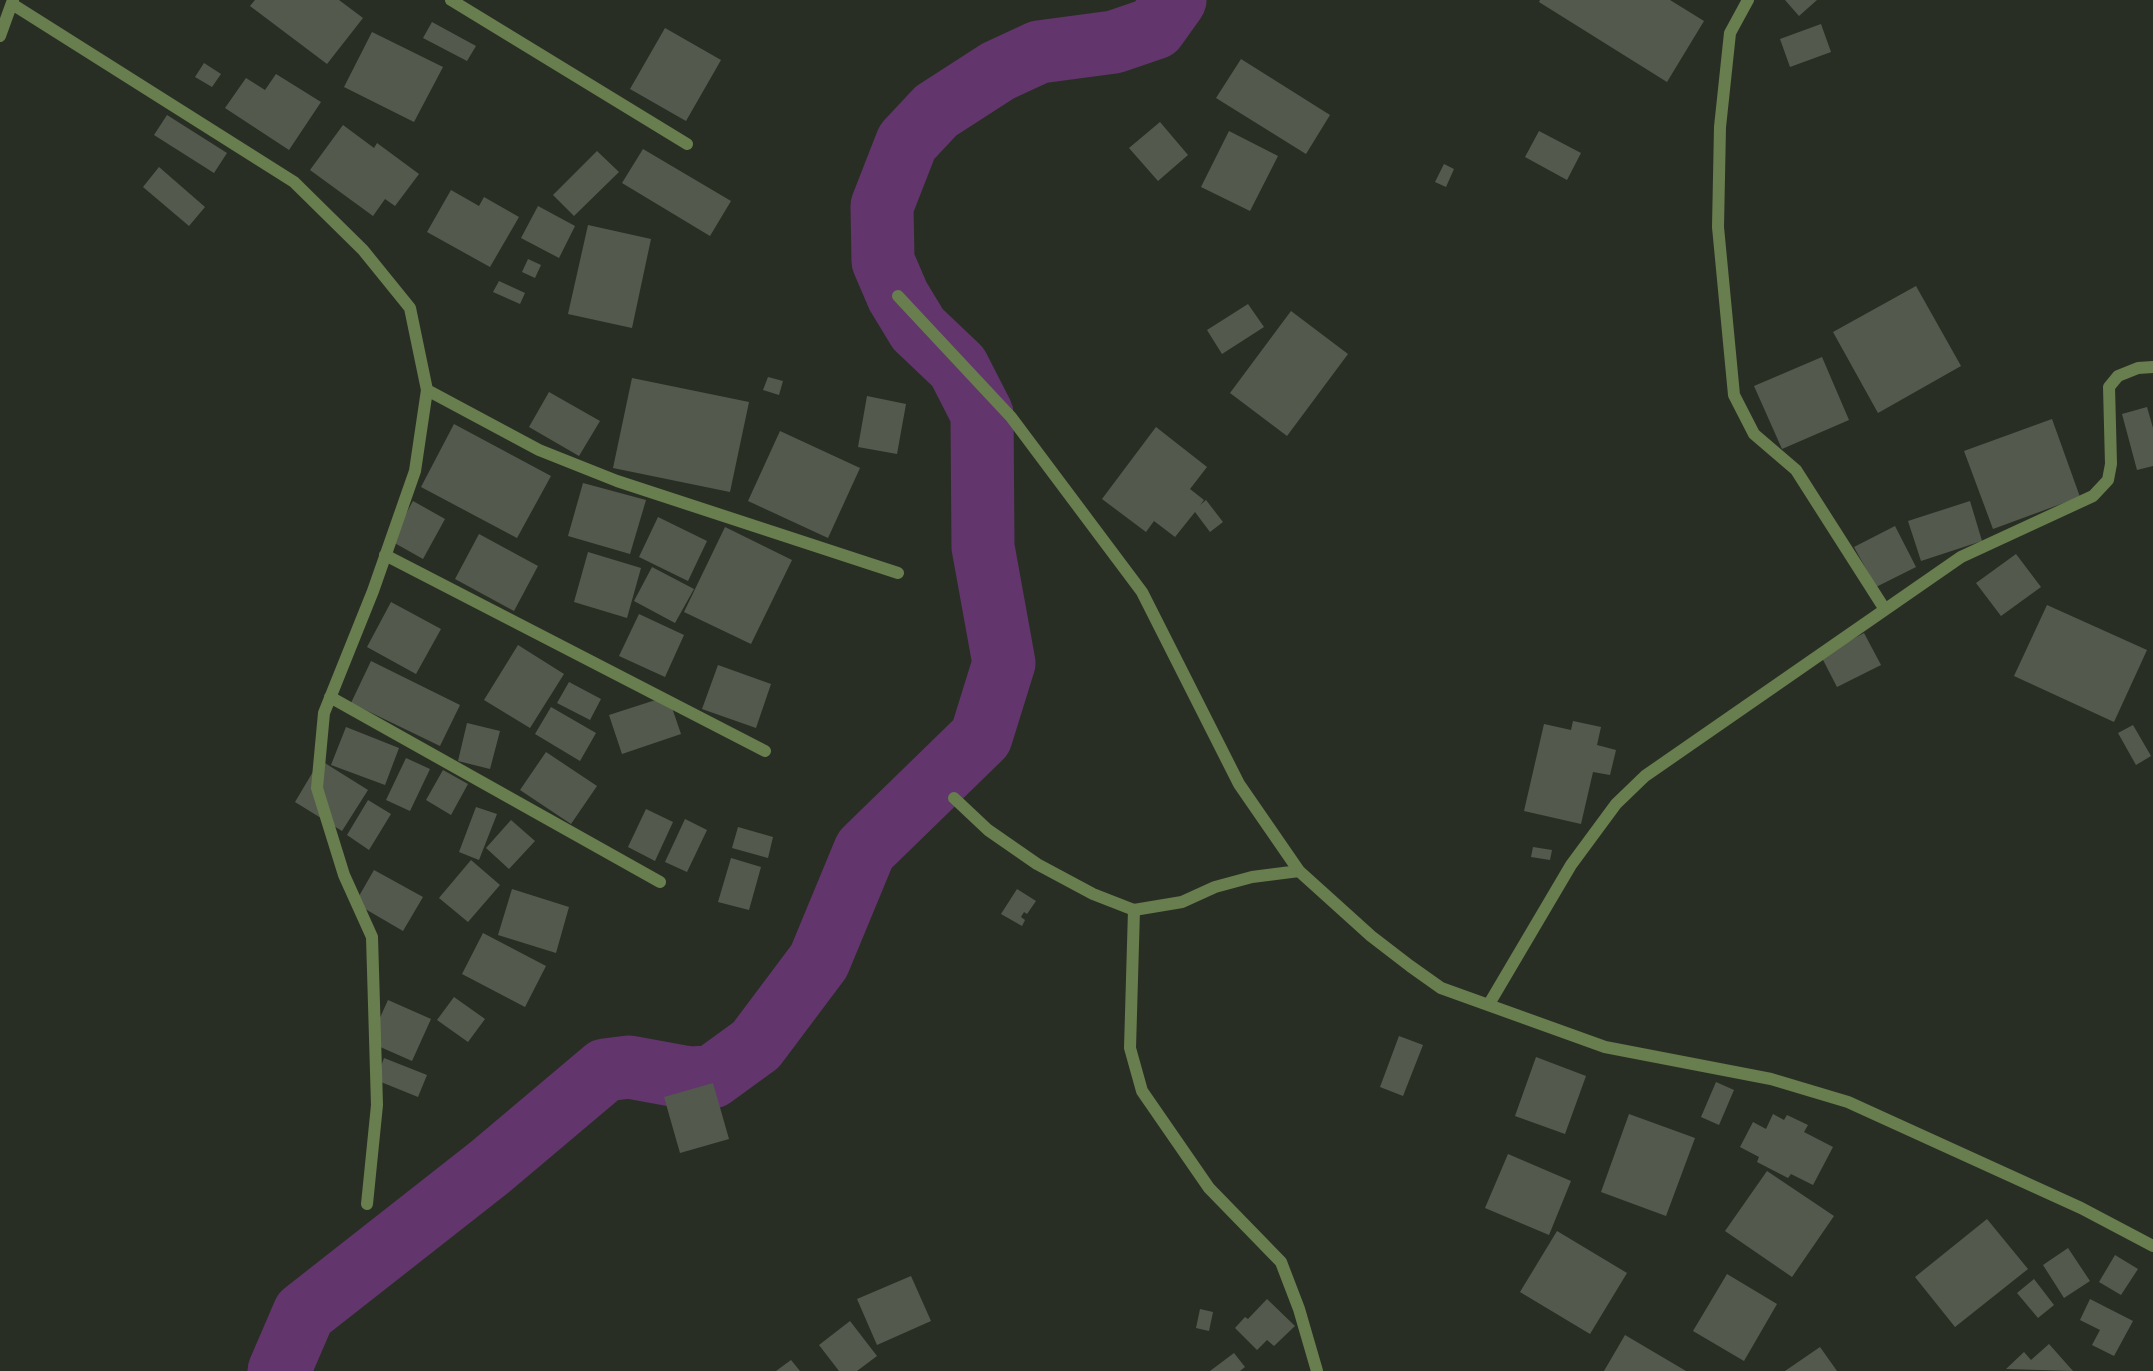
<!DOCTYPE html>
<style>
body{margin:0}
canvas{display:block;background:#292e24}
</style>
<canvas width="2153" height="1371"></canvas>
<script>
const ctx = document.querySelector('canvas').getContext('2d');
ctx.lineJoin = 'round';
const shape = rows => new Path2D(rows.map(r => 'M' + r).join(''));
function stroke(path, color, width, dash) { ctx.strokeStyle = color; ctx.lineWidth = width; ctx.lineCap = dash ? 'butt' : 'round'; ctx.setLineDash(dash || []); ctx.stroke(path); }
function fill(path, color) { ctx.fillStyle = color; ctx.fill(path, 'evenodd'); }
stroke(shape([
 [279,1371,304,1313,490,1167,605,1070,629,1067,689,1078,712,1077,756,1045,819,961,865,850,981,737,1004,663,983,547,982,414,958,367,918,329,898,296,883,261,882,206,907,142,936,111,998,71,1039,52,1114,42,1155,28,1175,0]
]), '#63356d', 63);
fill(shape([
 [255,0,339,0,363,18,327,64,250,6],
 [1540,0,1670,0,1704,21,1667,82,1539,2],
 [1785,0,1817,0,1799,16],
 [432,22,476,46,467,61,423,38],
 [1821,24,1831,52,1790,67,1780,39],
 [665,28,721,60,686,121,630,89],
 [372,32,443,67,414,122,344,87],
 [1241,59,1330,115,1306,154,1216,98],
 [204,63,221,74,212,87,195,77],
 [276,74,321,102,289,150,225,108,246,78,265,90],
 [167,115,227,153,214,173,154,135],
 [1160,122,1188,155,1158,181,1129,148],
 [343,125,374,148,377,143,419,174,395,206,385,199,373,216,310,170],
 [1229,131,1278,156,1250,211,1201,187],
 [1539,131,1581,153,1567,180,1525,157],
 [643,149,731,201,710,236,622,183],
 [597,151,619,172,574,216,553,195],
 [1444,164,1454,169,1446,187,1435,182],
 [159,167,205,207,189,226,143,187],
 [451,190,479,206,484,197,519,217,490,267,427,232],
 [538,206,575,226,559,258,521,238],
 [588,225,651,239,632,328,568,314],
 [528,259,541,265,535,278,522,272],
 [499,281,525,293,520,304,493,292],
 [1916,286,1961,366,1878,413,1833,332],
 [1248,304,1264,327,1222,354,1207,330],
 [1291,311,1348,354,1287,436,1230,393],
 [1822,357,1849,420,1782,449,1754,386],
 [768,377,783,381,779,395,763,390],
 [632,378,749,402,730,492,613,468],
 [549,392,600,421,579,456,529,427],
 [867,396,906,404,897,454,858,447],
 [2147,407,2153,428,2153,466,2137,470,2122,414],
 [2052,419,2080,497,1993,529,1964,451],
 [454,424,551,476,517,538,421,487],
 [1156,427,1207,467,1190,489,1204,500,1200,505,1206,500,1223,522,1210,532,1195,512,1175,537,1154,521,1146,532,1102,499],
 [780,431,860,468,828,538,748,501],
 [583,483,646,500,630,554,568,536],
 [413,501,445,519,423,559,391,541],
 [1970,501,1982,541,1921,561,1908,521],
 [658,517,707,541,688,581,639,557],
 [1895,526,1916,567,1876,587,1854,547],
 [725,527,792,560,751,644,684,612],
 [479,534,538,566,514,611,455,579],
 [588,552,641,568,627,618,574,602],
 [2016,554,2041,587,2001,616,1976,583],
 [652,567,694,589,675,623,634,601],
 [391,602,441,629,416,674,367,647],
 [2047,605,2147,650,2114,722,2014,676],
 [639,614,684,635,665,677,619,656],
 [1864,633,1881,665,1837,687,1821,656],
 [518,645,564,674,530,728,484,700],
 [371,661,460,705,440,746,351,703],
 [718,665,771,684,756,728,702,709],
 [569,682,601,699,590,720,557,703],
 [668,696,681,734,622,754,609,715],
 [551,707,596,733,580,761,535,734],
 [1573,721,1601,727,1597,745,1616,750,1610,775,1593,772,1581,824,1524,811,1544,724,1571,730],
 [467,723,500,731,490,769,458,761],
 [2133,725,2151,756,2136,765,2118,733],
 [346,727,399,748,385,785,331,765],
 [546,752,597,786,571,824,520,790],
 [406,758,430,769,410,811,386,800],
 [320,760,368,790,342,831,295,802],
 [443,770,468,784,451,815,426,800],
 [368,800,391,814,369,850,347,835],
 [476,807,497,814,479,860,459,852],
 [646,809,673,822,655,861,628,847],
 [685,819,707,830,687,872,665,862],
 [511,820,535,841,509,869,486,848],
 [738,827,773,837,768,858,732,848],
 [1533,847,1552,850,1550,860,1531,857],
 [731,858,761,867,749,910,718,902],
 [471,860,500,885,468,922,439,898],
 [374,870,423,897,403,931,355,903],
 [512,889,569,907,556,953,498,935],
 [1017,889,1036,901,1027,914,1024,912,1021,917,1025,920,1022,926,1001,914],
 [483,933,546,966,525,1007,462,974],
 [454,997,485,1019,468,1042,437,1020],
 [388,1000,431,1019,412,1061,369,1042],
 [1399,1036,1423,1045,1403,1096,1380,1087],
 [1536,1057,1586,1076,1565,1134,1515,1116],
 [384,1058,427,1075,418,1097,376,1080],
 [1716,1082,1734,1090,1719,1125,1701,1117],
 [713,1083,729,1139,680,1153,664,1097],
 [1629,1114,1695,1138,1666,1216,1601,1192],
 [1773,1114,1784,1120,1787,1115,1808,1125,1804,1132,1833,1147,1813,1185,1791,1174,1788,1178,1757,1162,1759,1157,1740,1147,1753,1122,1766,1129],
 [1508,1154,1571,1181,1549,1235,1485,1208],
 [1767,1171,1834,1216,1792,1277,1725,1231],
 [1987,1219,2028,1269,1955,1327,1915,1277],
 [1557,1231,1627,1273,1590,1334,1520,1292],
 [2068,1248,2090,1281,2064,1298,2043,1265],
 [2115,1255,2138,1269,2121,1295,2099,1282],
 [1727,1274,1777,1304,1744,1361,1693,1331],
 [911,1276,931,1321,877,1345,857,1299],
 [2034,1279,2054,1305,2038,1318,2017,1293],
 [1267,1299,1295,1326,1274,1346,1267,1340,1257,1350,1235,1328,1245,1317,1248,1319],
 [2090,1299,2133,1321,2114,1356,2092,1345,2100,1330,2080,1320],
 [1200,1309,1213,1312,1209,1331,1196,1328],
 [850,1321,877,1356,857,1371,839,1371,819,1345],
 [1625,1335,1686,1371,1604,1371],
 [2049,1344,2073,1371,2006,1369,2024,1352,2031,1360],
 [1820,1347,1837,1371,1785,1371],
 [1234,1353,1245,1367,1240,1371,1210,1371],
 [791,1360,800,1371,776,1371]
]), '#53594d');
stroke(shape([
 [451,0,687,144],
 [1748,0,1730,33,1720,127,1718,227,1734,395,1754,434,1796,470,1884,608],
 [12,4,294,182,363,250,410,308,427,390,415,471,373,591,324,713,317,788,344,875,372,937,377,1105,367,1204],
 [0,36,13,0],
 [898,296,1011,417,1142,592,1239,784,1299,871,1371,936,1410,966,1441,988,1605,1047,1771,1079,1848,1102,2081,1208,2153,1246],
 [427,390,539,450,617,481,898,573],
 [385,555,765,751],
 [330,697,660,882],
 [954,798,988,830,1037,864,1093,894,1134,910,1182,902,1215,887,1252,877,1299,871],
 [1134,910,1130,1048,1142,1091,1209,1188,1281,1262,1299,1309,1317,1371],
 [1489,1004,1571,865,1616,804,1645,776,1961,557,2093,496,2108,480,2111,464,2109,387,2118,376,2138,368,2153,367]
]), '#687e4e', 12);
</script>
